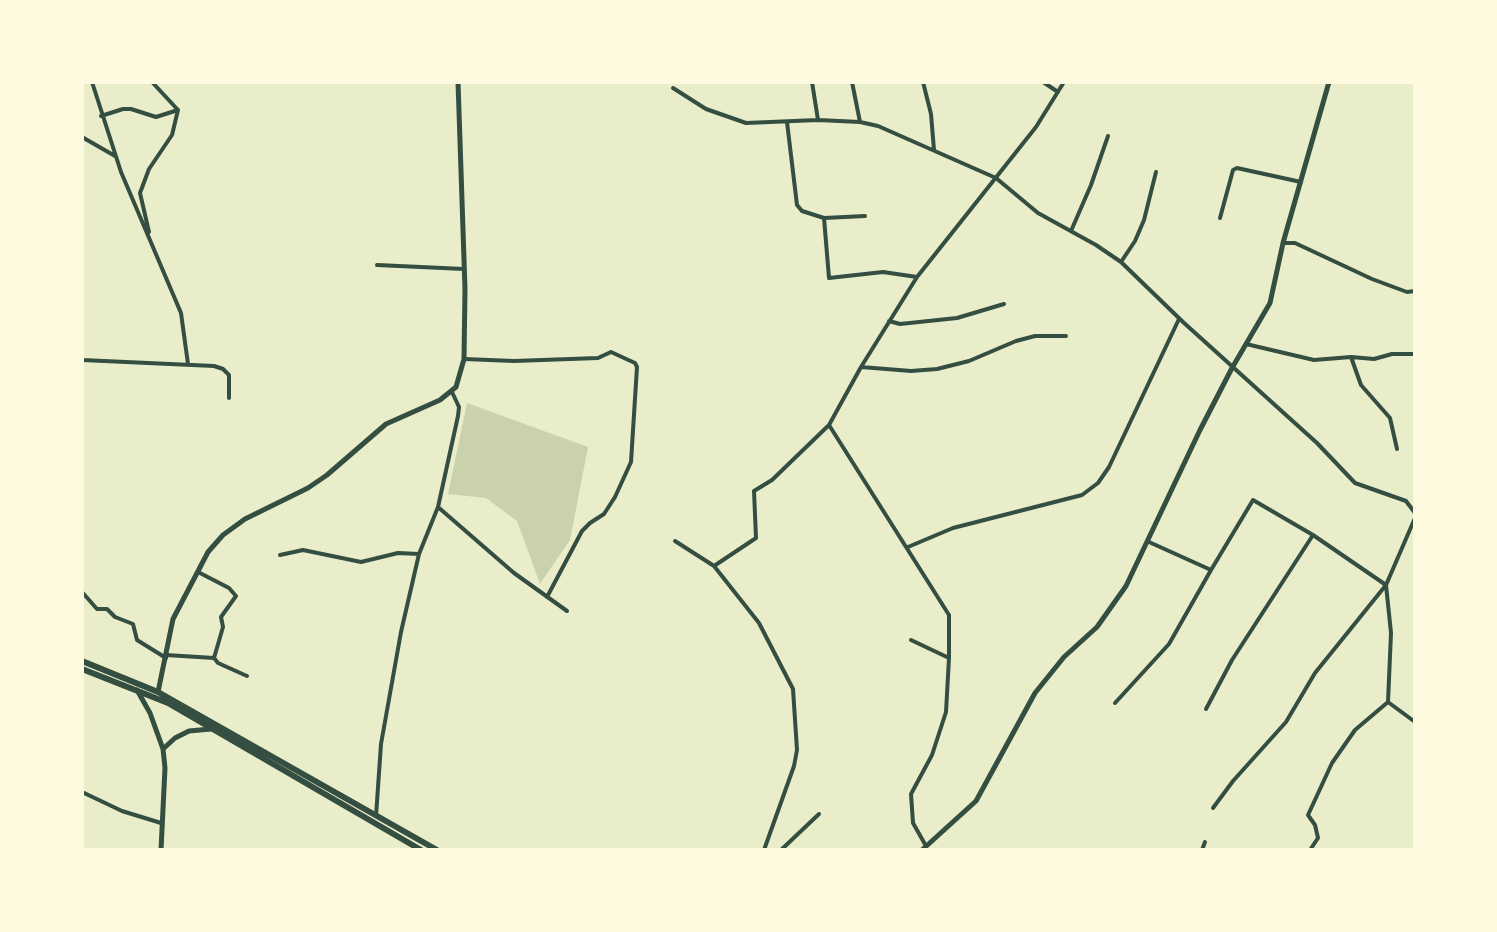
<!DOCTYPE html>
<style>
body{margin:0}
#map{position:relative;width:1497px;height:932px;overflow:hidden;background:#e9edc9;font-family:"Asap Condensed",sans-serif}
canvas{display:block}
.frame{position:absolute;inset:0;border:84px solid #fefae0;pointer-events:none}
</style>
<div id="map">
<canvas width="1497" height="932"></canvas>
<div class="frame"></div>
</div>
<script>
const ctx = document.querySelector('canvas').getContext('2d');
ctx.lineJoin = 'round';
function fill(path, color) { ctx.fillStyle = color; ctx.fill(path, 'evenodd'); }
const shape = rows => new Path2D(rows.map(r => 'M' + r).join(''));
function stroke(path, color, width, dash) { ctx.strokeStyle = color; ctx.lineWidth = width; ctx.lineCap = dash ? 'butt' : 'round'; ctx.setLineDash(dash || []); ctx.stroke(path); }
fill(shape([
 [467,403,588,447,570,540,540,584,517,521,486,498,448,494]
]), '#cad2ad');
stroke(shape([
 [92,82,121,172,181,313,188,364],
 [152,82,178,110],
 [812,82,818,120],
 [852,82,860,122],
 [923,82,931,114,934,150],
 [1043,82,1058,92],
 [673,88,706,109,746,123,818,120,860,122,878,126,996,178,1038,213,1096,245,1121,262,1183,322,1317,443,1355,483,1406,501,1415,513],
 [101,116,123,109,131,109,156,117,178,110],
 [787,122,797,205,802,211,824,218,865,216],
 [82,137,115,156],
 [824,218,829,278,883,272,917,277],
 [1220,218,1233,170,1237,168,1301,182],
 [1071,231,1091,185,1108,136],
 [149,232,140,193,149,169,172,135,178,110],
 [1284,243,1295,243,1372,279,1407,292,1415,291],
 [1121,262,1135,241,1144,220,1156,172],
 [377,265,464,269],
 [889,321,900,324,957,318,1004,304],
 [1246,344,1314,360,1351,357,1361,385,1390,418,1397,449],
 [1351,357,1374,359,1392,354,1415,354],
 [464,359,514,361,598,358,611,352,635,363,637,367,631,462,615,497,604,514,590,523,582,531,547,597],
 [82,360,214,366,223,369,229,375,229,398],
 [861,367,911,371,937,369,969,361,1016,341,1035,336,1066,336],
 [452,392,459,407,458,416,438,507,514,573,567,611],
 [829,425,949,615,949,658,911,640],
 [82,523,82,540],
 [675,541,714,566,759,623,793,689,797,750,794,766,764,850],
 [1149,542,1211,570,1253,500,1313,535,1386,585,1391,633,1388,702,1415,722],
 [908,547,953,528,1082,495,1098,483,1109,467,1179,319],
 [280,555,303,550,361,562,398,553,419,554],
 [714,566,756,538,754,491,772,480,829,425,861,367,917,277,1036,127,1064,82],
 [198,572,229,588,236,596,221,617,223,627,214,658],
 [82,592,97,609,107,609,115,617,133,624,137,640,166,658],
 [166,655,214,658,218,663,247,676],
 [1115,703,1169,644,1211,570],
 [1206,709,1232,660,1313,535],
 [82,792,122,811,161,823],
 [1213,808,1233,781,1286,722,1315,673,1386,585,1415,518],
 [376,816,381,744,401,632,419,554,438,507],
 [926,846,913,823,911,794,932,755,946,712,949,658],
 [781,850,819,814],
 [1202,850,1205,842],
 [1310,850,1318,838,1315,825,1308,815,1332,763,1355,730,1388,702]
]), '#344e41', 4);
stroke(shape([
 [137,690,150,713,163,749,165,768,161,850],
 [158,692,173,619,208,552,223,535,245,519,308,488,327,475,386,424,440,400,456,387,464,359,465,289,458,82],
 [163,749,175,738,189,731,211,729],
 [922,850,976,801,1035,693,1064,657,1097,627,1126,586,1200,430,1232,368,1270,303,1283,243,1329,82]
]), '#344e41', 5);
stroke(shape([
 [82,661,158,692,437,850],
 [82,669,168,703,421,850]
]), '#344e41', 6);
</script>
